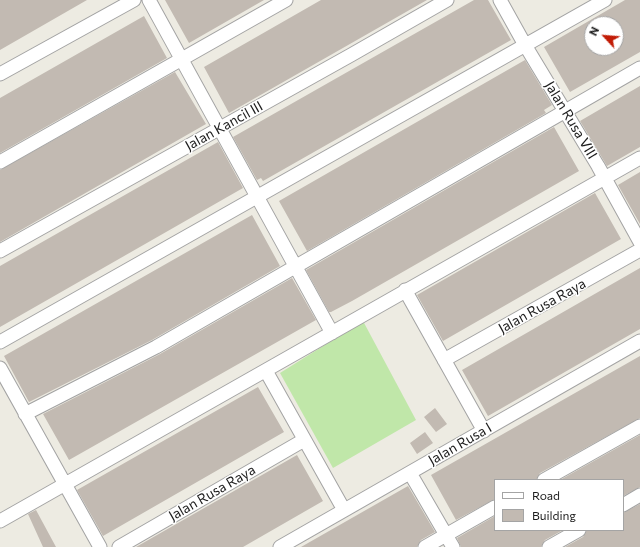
<!DOCTYPE html>
<style>
body{margin:0}
#map{position:relative;width:640px;height:547px;overflow:hidden;background:#edebe2;font-family:Commissioner,sans-serif}
canvas{display:block}
.legend{position:absolute;left:494px;top:479px;width:130px;height:52px;box-sizing:border-box;background:#fff;border:1px solid #a4a4a4;margin:0;padding:5px 7px;list-style:none;font-size:12px;color:#1c1c1c}
.legend li{display:flex;align-items:center;gap:8px;height:20px}
.legend b{width:20px;border:1px solid #a4a4a4}
.north{position:absolute;left:584px;top:16px;width:40px;height:40px;box-sizing:border-box;background:#fff;border:1px solid #a4a4a4;border-radius:50%;rotate:296deg;font-size:11px;font-weight:700;line-height:16px;text-align:center;color:#1c1c1c}
.north::after{content:'';display:block;margin:auto;width:14px;height:18px;background:#c21c06;clip-path:polygon(50% 0,100% 100%,50% 72%,0 100%)}
</style>
<div id="map">
<canvas width="640" height="547"></canvas>
<ul class="legend">
<li><b style="height:5px;background:#fff"></b>Road</li>
<li><b style="height:11px;background:#c2bab2"></b>Building</li>
</ul>
<div class="north">N</div>
</div>
<script>
const ctx = document.querySelector('canvas').getContext('2d');
ctx.lineJoin = 'round';
function fill(path, color) { ctx.fillStyle = color; ctx.fill(path, 'evenodd'); }
const shape = rows => new Path2D(rows.map(r => 'M' + r).join(''));
function stroke(path, color, width, dash) { ctx.strokeStyle = color; ctx.lineWidth = width; ctx.lineCap = dash ? 'butt' : 'round'; ctx.setLineDash(dash || []); ctx.stroke(path); }
function write(font, color, halo, rows, align = 'center') {
  ctx.font = font + ' Commissioner,sans-serif'; ctx.lineWidth = 3; ctx.setLineDash([]); ctx.textBaseline = 'middle'; ctx.strokeStyle = halo; ctx.fillStyle = color; for (const [text, x, y, turn = 0] of rows) {
    ctx.save(); ctx.translate(x, y); ctx.rotate((+turn || 0) * Math.PI / 180); ctx.textAlign = isNaN(turn) ? turn : align; if (halo) ctx.strokeText(text, 0, 0); ctx.fillText(text, 0, 0); ctx.restore();
  }
}
fill(shape([
 [363,321,416,420,333,468,280,373]
]), '#c0e7a9');
fill(shape([
 [0,0,87,0,0,50],
 [165,0,264,0,189,43],
 [321,0,427,0,229,113,204,67],
 [474,0,488,0,511,40,263,181,261,178,257,180,233,137],
 [625,0,640,0,640,52,570,92,544,47],
 [592,24,616,24,616,48,592,48],
 [144,16,167,58,0,153,0,98],
 [525,60,552,105,544,110,546,113,307,251,279,201],
 [175,72,206,124,0,242,0,170],
 [640,86,640,147,607,166,580,121],
 [554,127,579,171,352,301,331,312,329,312,306,270],
 [218,142,243,188,0,327,0,266],
 [640,172,640,224,618,185],
 [595,193,621,239,443,341,417,295],
 [252,215,280,266,152,340,29,402,4,356],
 [640,268,640,329,488,416,462,370],
 [292,278,316,320,69,460,43,414,160,354],
 [640,356,640,418,540,473,536,480,495,480,495,499,456,520,431,475],
 [258,387,284,432,103,536,77,490],
 [435,408,447,424,436,432,424,417],
 [425,432,433,443,417,454,410,443],
 [640,435,640,487,623,496,623,480,560,480],
 [297,455,323,501,243,547,136,547],
 [408,486,435,532,421,540,417,547,301,547],
 [640,504,640,547,565,547,583,537,587,530,623,530,623,513],
 [36,510,56,547,43,547,28,514],
 [495,516,495,530,563,530,545,540,541,547,461,547,457,538]
]), '#c2bab2');
const street = shape([
 [149,0,332,333],
 [500,0,525,45,598,166,640,242],
 [0,74,134,0],
 [0,162,286,0],
 [0,251,351,55,447,0],
 [405,290,484,431],
 [0,342,605,0],
 [444,360,640,250],
 [0,368,100,547],
 [266,371,344,510],
 [25,414,156,347,640,68],
 [410,473,453,547],
 [544,480,640,426],
 [623,505,640,495],
 [0,521,640,158],
 [119,547,304,440],
 [280,547,640,341],
 [425,547,495,507],
 [549,547,579,530]
]);
stroke(street, '#a3a3a3', 15);
stroke(street, '#fff', 13);
write('14px', '#1c1c1c', '#fff', [
 ["Jalan Rusa VIII",571,120,59],
 ["Jalan Kancil III",224,126,-29],
 ["Jalan Rusa Raya",542,306,-29],
 ["Jalan Rusa I",460,444,-30],
 ["Jalan Rusa Raya",212,493,-30]
]);
</script>
